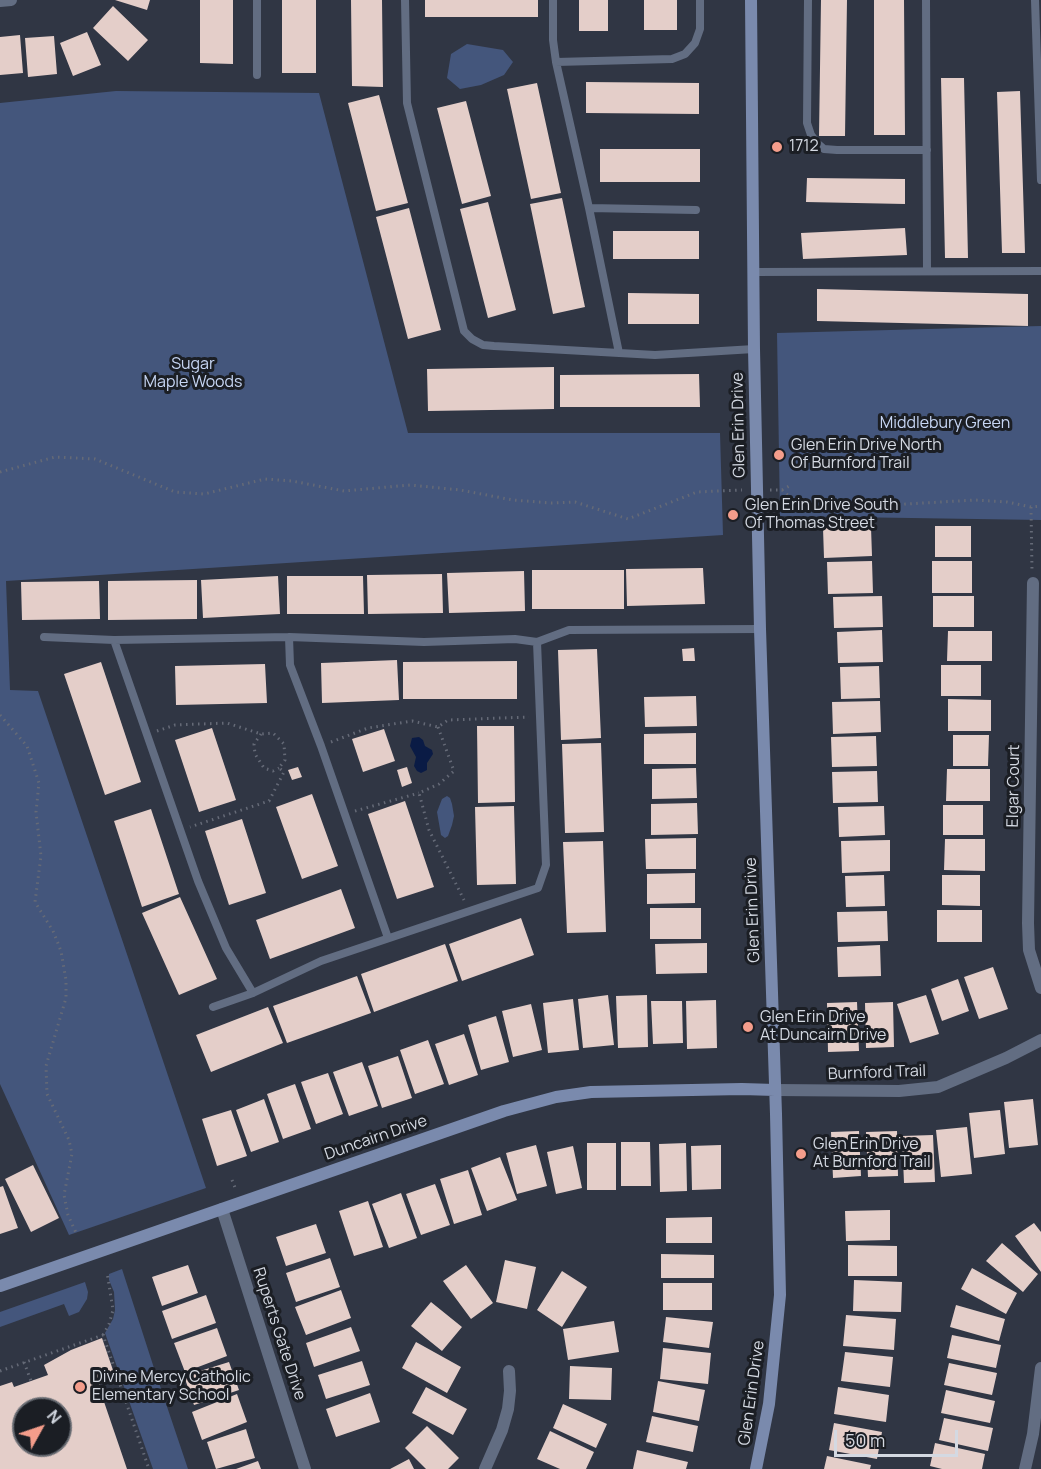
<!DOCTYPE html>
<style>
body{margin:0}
#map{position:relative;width:1041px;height:1469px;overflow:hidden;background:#303644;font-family:Manrope,sans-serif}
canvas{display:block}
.north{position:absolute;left:12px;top:1397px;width:60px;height:60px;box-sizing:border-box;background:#1b1e24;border:2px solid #656970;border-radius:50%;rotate:50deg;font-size:16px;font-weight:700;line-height:24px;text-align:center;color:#d4d9e2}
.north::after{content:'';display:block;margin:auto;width:21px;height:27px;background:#f49d8b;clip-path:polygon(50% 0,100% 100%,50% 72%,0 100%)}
.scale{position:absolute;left:834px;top:1430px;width:124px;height:27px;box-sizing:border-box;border:3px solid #d4d9e2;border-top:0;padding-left:8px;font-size:18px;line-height:21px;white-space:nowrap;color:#d4d9e2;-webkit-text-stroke:4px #1b1e24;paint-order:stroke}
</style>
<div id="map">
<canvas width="1041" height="1469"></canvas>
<div class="north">N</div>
<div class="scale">50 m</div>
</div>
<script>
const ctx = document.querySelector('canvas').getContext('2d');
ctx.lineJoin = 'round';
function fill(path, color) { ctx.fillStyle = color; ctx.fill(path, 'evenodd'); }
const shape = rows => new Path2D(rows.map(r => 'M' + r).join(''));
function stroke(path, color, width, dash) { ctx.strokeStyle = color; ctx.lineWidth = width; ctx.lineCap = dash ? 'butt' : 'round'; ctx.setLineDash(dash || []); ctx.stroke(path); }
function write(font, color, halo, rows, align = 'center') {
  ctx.font = font + ' Manrope,sans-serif'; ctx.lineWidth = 6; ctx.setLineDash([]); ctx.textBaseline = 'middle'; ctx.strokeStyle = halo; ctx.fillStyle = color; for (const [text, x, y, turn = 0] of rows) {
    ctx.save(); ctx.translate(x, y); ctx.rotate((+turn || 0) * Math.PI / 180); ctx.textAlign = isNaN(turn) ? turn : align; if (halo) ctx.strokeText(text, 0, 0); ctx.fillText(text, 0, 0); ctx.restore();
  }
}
fill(shape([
 [467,44,503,50,513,62,504,75,481,85,460,89,447,78,451,54],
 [116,91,319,93,408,433,720,433,723,535,6,581,10,690,38,691,206,1188,69,1235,0,1084,0,103],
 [1041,326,1041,520,780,516,777,333],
 [447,796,450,798,452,804,454,816,452,825,448,836,445,838,441,835,437,812,442,799],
 [122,1269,153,1365,188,1469,153,1469,105,1333,113,1319,115,1310,114,1292,109,1280,109,1274],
 [85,1282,88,1292,87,1299,79,1312,69,1316,64,1304,0,1327,0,1312]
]), '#44567c');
fill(shape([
 [419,737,423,740,425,746,432,750,433,754,427,763,427,770,421,773,417,771,414,766,416,757,410,746,412,738]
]), '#0a1b45');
fill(shape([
 [115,0,150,0,147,10],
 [200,0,233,0,233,64,200,63],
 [282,0,316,0,316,73,282,73],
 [351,0,382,0,383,87,352,86],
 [425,0,538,0,538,17,425,17],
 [579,0,608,0,608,31,579,31],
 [644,0,677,0,677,30,644,30],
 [821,0,847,0,845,136,819,136],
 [874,0,904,0,905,135,874,135],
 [113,6,148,40,128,61,93,28],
 [87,32,101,65,73,76,60,43],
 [20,35,23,73,0,75,0,37],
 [54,36,57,74,28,77,25,38],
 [941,78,964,78,968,258,945,258],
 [586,82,699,83,699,114,586,113],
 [537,83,561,193,531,199,507,89],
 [1020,91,1025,253,1002,253,997,92],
 [379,95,408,203,376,211,348,103],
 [466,101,491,196,462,204,437,108],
 [600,149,700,149,700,182,600,182],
 [807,178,905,179,905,204,806,202],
 [562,198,585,307,553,314,530,204],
 [488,202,516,310,488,318,460,209],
 [409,208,441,330,408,339,376,217],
 [905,228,907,255,803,259,801,233],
 [613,231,699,231,699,259,613,259],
 [817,289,1028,294,1028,326,817,321],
 [628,293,699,294,699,324,628,324],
 [554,367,554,409,428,411,427,369],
 [699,374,700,407,560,407,560,375],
 [935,526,971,526,971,557,935,557],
 [871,527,872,556,824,558,823,528],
 [872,561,873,593,828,594,827,562],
 [932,561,972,561,972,593,932,593],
 [703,568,705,604,627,606,626,569],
 [532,570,624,570,624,609,532,609],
 [524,571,525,611,449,613,447,573],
 [442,574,443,613,368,614,367,575],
 [278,576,280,614,203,618,201,580],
 [287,576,363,576,364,614,287,614],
 [197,580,197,619,108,620,108,581],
 [99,581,100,619,22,620,21,582],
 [882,596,883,627,834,628,833,597],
 [933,596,974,596,974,627,933,627],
 [882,630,883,662,838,663,837,632],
 [948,631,992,631,992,661,947,661],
 [694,648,695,661,683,661,682,649],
 [597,649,601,738,561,740,558,650],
 [397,660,399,700,322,703,321,663],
 [517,661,517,699,403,699,403,662],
 [101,662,141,782,105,795,64,674],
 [265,664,267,703,176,705,175,666],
 [941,665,981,665,981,696,941,696],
 [879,666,880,698,841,699,840,667],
 [696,696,697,726,645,727,644,697],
 [948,699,991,700,991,731,948,731],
 [880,701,881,732,833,734,832,702],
 [477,726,514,726,515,802,478,803],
 [212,728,236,800,199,812,175,740],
 [384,729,395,761,363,772,352,739],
 [696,733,696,764,644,764,644,734],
 [953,735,989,735,988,766,953,766],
 [876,736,877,766,832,767,831,737],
 [601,743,604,832,565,833,562,744],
 [298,767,302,777,292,780,288,770],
 [407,767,412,783,402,787,397,770],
 [696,768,697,798,652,799,652,769],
 [947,769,990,769,990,801,946,801],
 [877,771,878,802,833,803,832,772],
 [312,794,338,866,302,879,276,807],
 [405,801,434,887,397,899,368,814],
 [697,803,698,834,651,835,651,804],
 [943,805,983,805,983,835,943,835],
 [514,806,516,884,477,885,475,807],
 [884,806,885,835,839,837,838,807],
 [151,809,179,894,142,907,114,821],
 [242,819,266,893,229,905,205,831],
 [696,838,696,869,646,869,645,839],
 [945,839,985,839,985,871,944,870],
 [890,840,890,871,842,873,841,841],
 [603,841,606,932,567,933,563,842],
 [695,873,695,903,647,904,647,874],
 [884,875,885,906,846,907,845,876],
 [942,875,980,875,980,906,942,905],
 [341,889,355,928,270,959,256,920],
 [180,897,217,979,179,995,142,913],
 [650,908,701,908,701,939,650,939],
 [937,910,982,910,982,942,937,942],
 [887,911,888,941,838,942,837,912],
 [521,918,534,955,462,981,449,944],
 [707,943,707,973,656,974,655,944],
 [445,944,458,981,374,1012,361,974],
 [880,945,881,976,838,977,837,947],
 [993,967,1008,1009,979,1019,964,977],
 [357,976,371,1013,287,1043,273,1006],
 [958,979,969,1011,942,1021,931,989],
 [608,995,614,1045,583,1048,578,999],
 [647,995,648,1047,618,1048,616,996],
 [926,995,939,1034,910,1043,897,1004],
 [573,999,579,1050,548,1053,543,1003],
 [716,1000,717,1048,687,1049,686,1001],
 [651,1001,682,1001,683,1043,653,1044],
 [857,1002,859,1051,828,1052,827,1003],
 [893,1002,894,1047,866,1048,865,1003],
 [531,1004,542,1050,513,1057,502,1011],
 [268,1007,283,1043,211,1072,196,1035],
 [496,1016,509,1062,481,1070,468,1025],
 [464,1034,478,1075,449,1085,435,1044],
 [428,1040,444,1084,415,1094,400,1050],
 [398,1056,412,1098,382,1108,368,1066],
 [362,1062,378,1106,349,1116,333,1072],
 [328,1073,343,1114,316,1124,301,1082],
 [295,1084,311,1129,283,1139,267,1094],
 [264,1099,279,1142,251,1152,236,1110],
 [1033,1099,1038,1145,1009,1148,1004,1102],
 [231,1110,247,1156,217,1166,202,1119],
 [1000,1110,1005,1154,974,1158,969,1113],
 [967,1127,972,1174,941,1177,936,1130],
 [859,1131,861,1176,833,1178,831,1132],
 [897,1131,898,1176,868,1177,866,1132],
 [933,1135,935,1182,904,1183,902,1136],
 [621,1142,650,1142,651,1186,621,1186],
 [587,1143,616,1143,616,1190,587,1190],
 [686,1143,687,1191,660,1192,659,1144],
 [536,1145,547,1186,517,1194,506,1153],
 [721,1145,721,1189,692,1190,691,1146],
 [573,1146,582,1188,556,1194,547,1152],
 [500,1157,517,1200,487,1211,471,1168],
 [33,1165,59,1218,31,1232,5,1179],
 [468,1170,482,1215,454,1224,440,1179],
 [435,1184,450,1225,421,1235,406,1194],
 [3,1186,18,1228,0,1234,0,1187],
 [401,1193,417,1238,389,1248,372,1204],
 [368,1201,383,1247,354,1256,339,1211],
 [890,1210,890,1240,846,1241,845,1211],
 [712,1217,712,1243,666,1243,666,1218],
 [1034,1223,1041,1232,1041,1272,1015,1236],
 [316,1224,326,1253,286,1266,276,1237],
 [1002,1243,1038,1274,1023,1292,986,1261],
 [848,1245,897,1246,897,1276,848,1276],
 [661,1254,714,1255,714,1278,661,1278],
 [330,1258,340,1287,296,1302,286,1273],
 [505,1260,536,1267,527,1309,496,1302],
 [188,1265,198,1293,162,1306,152,1277],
 [466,1265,493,1303,471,1319,443,1281],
 [972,1268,1017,1293,1006,1314,961,1289],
 [562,1271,587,1287,562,1327,537,1310],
 [854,1280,902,1282,901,1312,853,1311],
 [663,1283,712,1283,712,1310,663,1310],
 [341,1290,351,1318,306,1335,295,1307],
 [206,1295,216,1323,172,1339,162,1311],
 [431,1302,462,1327,442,1351,411,1326],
 [956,1305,1005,1319,999,1341,950,1327],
 [846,1315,896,1319,894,1350,843,1346],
 [666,1317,713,1322,709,1348,663,1342],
 [614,1321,619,1352,568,1360,563,1329],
 [351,1327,360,1351,314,1367,306,1343],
 [217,1328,227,1356,185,1372,174,1343],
 [952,1335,1001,1345,996,1368,947,1358],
 [102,1338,116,1379,100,1384,103,1393,101,1393,127,1469,0,1469,0,1386,12,1382,14,1387,48,1375,44,1365,71,1350],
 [24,1409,60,1409,60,1445,24,1445],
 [416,1342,461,1367,447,1393,402,1368],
 [663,1348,711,1353,708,1384,660,1379],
 [845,1352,893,1357,890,1387,841,1381],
 [362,1361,370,1385,326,1399,318,1375],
 [229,1362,239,1390,194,1405,184,1376],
 [949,1363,997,1373,992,1395,944,1385],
 [570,1366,612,1368,611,1400,569,1399],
 [658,1381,705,1390,699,1421,653,1412],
 [426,1387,467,1409,453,1435,412,1413],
 [838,1387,889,1395,886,1422,834,1414],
 [946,1390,995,1401,990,1423,941,1413],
 [370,1393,380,1422,336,1437,326,1409],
 [237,1394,247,1422,202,1440,192,1412],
 [563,1404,607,1424,596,1448,553,1428],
 [652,1416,698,1426,693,1452,646,1442],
 [944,1418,993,1428,988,1451,939,1440],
 [834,1423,882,1432,877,1459,829,1450],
 [427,1426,459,1458,448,1469,426,1469,405,1448],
 [246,1429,255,1458,216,1469,207,1442],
 [550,1431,594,1452,586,1469,560,1469,537,1459],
 [935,1443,985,1454,982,1469,942,1469,930,1466],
 [637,1450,688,1462,686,1469,633,1469],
 [827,1456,871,1465,870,1469,824,1469],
 [409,1459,414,1469,390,1469],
 [258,1461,261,1469,236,1469]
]), '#e4cec9');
stroke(shape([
 [0,472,55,457,95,459,175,492,204,494,265,479,292,481,344,491,410,485,460,490,513,500,551,503,575,502,628,519,697,492,742,490],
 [770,490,782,490,791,498,855,507,975,500,1007,502,1031,507,1041,506],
 [782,490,791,485],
 [1031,507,1032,571],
 [0,715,27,746,39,783,36,812,41,856,35,902,53,931,61,951,66,980,66,998,46,1066,47,1094,69,1140,72,1154,64,1195,68,1215,77,1235],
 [438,727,454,771,439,784,419,793,429,830,464,900],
 [157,731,175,725,227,723,261,734,273,733,284,744,285,760,279,768,284,772,269,801,190,827],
 [261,734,254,744,255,754,264,768,273,771,279,768],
 [331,742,368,728,412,721,438,727,448,720,529,717],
 [355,811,419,793],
 [232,1180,236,1190],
 [103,1335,109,1324,113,1310,107,1272],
 [24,1362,31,1381],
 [0,1371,103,1335,149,1469]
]), '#656a77', 3, [1.5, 4.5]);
stroke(shape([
 [257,0,257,75],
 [405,0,407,103,464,331,472,339,483,345,494,346,655,355,754,349],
 [553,0,553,40,556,62,589,208,619,353],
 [808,0,807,123,811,135,817,143,824,149,837,150,927,150],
 [926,0,927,271],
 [1035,0,1041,180],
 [556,62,672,59,685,54,695,43,700,29,700,0],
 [589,208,696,210],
 [755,272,1041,271],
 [44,637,114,640,289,637,424,642,515,639,537,642,569,630,760,629],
 [289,637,290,665,321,746,388,938],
 [114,640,198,881,226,948,253,993],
 [213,1007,253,993,321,961,538,888,546,865,537,642]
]), '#626d82', 8);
stroke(shape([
 [0,1,11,0],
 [1033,583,1028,923,1029,950,1041,988],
 [775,1090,899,1091,938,1087,1006,1058,1041,1040],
 [222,1209,305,1469],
 [485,1469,502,1430,508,1409,510,1391,509,1371],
 [1025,1469,1033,1434,1041,1368]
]), '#626d82', 12);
stroke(shape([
 [751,0,754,349,760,629,776,1114,780,1295,769,1404,756,1469],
 [0,1286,504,1111,556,1097,591,1092,742,1089,775,1090]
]), '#7a8aad', 12);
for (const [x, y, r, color] of [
 [777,147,6,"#f49d8b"],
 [779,455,6,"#f49d8b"],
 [733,515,6,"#f49d8b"],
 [748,1027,6,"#f49d8b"],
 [801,1154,6,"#f49d8b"],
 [80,1387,6,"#f49d8b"]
]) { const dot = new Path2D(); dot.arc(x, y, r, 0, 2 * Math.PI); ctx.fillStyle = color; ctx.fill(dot); stroke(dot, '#1b1e24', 2); }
write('16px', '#d4d9e2', '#1b1e24', [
 ["1712",789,147],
 ["Glen Erin Drive North",791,446],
 ["Of Burnford Trail",791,464],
 ["Glen Erin Drive South",745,506],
 ["Of Thomas Street",745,524],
 ["Glen Erin Drive",760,1018],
 ["At Duncairn Drive",760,1036],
 ["Glen Erin Drive",813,1145],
 ["At Burnford Trail",813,1163],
 ["Divine Mercy Catholic",92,1378],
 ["Elementary School",92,1396]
], 'left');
write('16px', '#c7d6f4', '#1b1e24', [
 ["Sugar",193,365],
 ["Maple Woods",193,383],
 ["Middlebury Green",945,424]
]);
write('16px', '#d4d9e2', '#1b1e24', [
 ["Glen Erin Drive",739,425,-91],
 ["Elgar Court",1014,786,-89],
 ["Glen Erin Drive",753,910,-92],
 ["Burnford Trail",877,1073,-2],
 ["Duncairn Drive",376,1138,-19],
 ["Ruperts Gate Drive",279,1334,72],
 ["Glen Erin Drive",752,1393,-82]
]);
</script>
